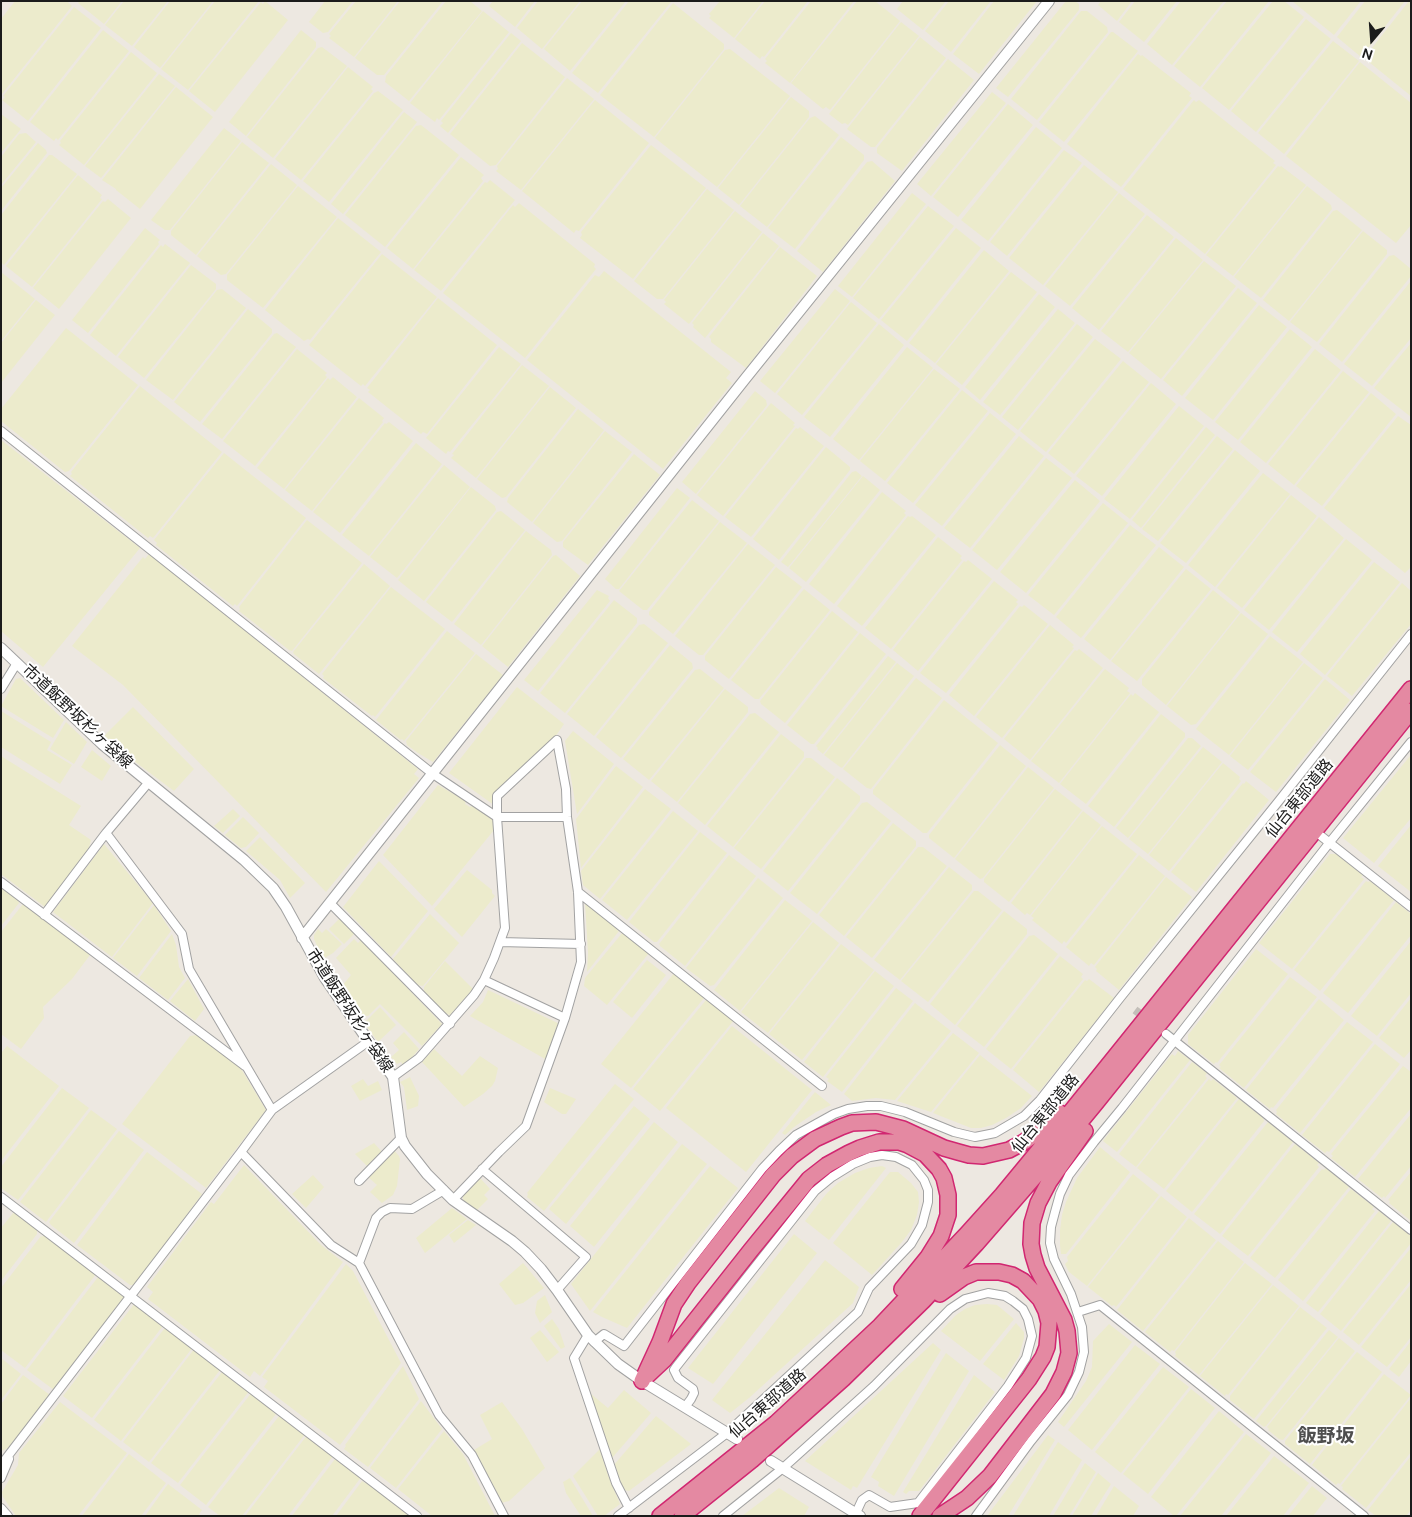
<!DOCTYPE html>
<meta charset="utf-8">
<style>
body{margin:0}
#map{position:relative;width:1412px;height:1517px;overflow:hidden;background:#ede8e1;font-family:"DM Sans",sans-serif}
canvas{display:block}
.frame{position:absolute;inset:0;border:2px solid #1b1b1b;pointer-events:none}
.north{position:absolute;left:1347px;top:15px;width:50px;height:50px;-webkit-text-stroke:4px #fff;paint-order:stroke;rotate:198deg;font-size:14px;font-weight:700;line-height:20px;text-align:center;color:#1b1b1b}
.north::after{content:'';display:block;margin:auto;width:18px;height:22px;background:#1b1b1b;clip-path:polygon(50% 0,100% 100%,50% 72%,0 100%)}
</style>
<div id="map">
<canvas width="1412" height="1517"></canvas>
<div class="frame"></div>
<div class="north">N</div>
</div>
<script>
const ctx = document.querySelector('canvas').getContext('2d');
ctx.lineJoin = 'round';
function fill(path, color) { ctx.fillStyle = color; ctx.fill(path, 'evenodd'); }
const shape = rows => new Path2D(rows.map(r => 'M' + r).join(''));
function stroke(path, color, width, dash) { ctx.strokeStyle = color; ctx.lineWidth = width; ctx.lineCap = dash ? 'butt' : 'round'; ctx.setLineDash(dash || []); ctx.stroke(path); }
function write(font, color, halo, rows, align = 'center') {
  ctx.font = font + ' "DM Sans","Noto Sans JP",sans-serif'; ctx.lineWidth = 4; ctx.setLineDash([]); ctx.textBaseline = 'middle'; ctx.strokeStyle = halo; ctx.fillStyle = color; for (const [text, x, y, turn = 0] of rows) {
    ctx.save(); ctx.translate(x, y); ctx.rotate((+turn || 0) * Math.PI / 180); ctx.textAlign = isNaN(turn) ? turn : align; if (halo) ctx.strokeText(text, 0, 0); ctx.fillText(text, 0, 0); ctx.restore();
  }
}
fill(shape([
 [15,1,67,1,72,6,2,94,1,19],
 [80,1,122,1,104,24,78,3],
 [124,1,168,1,132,46,105,25],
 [170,1,213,1,160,68,134,47],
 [215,1,259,1,188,90,161,69],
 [265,1,288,20,215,112,189,91,261,2,263,4],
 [325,1,353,1,328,32,323,33,309,22],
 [356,1,398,1,354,57,329,38,331,36,329,34],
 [400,1,443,1,384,75,377,75,355,58],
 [446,1,470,1,482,11,409,101,385,82,386,76],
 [493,1,535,1,515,27,489,6],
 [538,1,580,1,542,49,517,28],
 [582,1,626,1,570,71,544,49],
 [629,1,671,2,598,93,572,73],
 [720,1,763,1,734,38,709,18,711,16,709,14],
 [765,1,808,1,764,57,762,56,760,59,735,39],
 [811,1,854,1,790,83,765,63,767,61,765,59],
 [857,1,875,1,900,21,830,110,826,107,823,109,791,83],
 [903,1,946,1,923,30,897,9],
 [949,1,991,1,951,52,925,31],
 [994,1,1037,1,979,74,953,54],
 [1066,1,1075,1,1079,4,1079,10,1008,97,996,88],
 [1101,1,1132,1,1117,21,1098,5],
 [1135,1,1177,1,1144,42,1119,22],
 [1181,1,1224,1,1172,65,1147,44],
 [1227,1,1269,1,1200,87,1174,66],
 [1273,1,1284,1,1304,17,1229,110,1202,88],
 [1292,1,1361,1,1334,35],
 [1365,1,1405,1,1361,57,1337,37],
 [1409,1,1411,1,1411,96,1364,58],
 [673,3,724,44,724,49,654,137,600,95],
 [74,7,101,28,28,121,2,100,5,97,3,96],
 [483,11,509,32,439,120,437,118,435,122,410,103],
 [1081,11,1087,11,1107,27,1108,32,1037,120,1011,99],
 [1306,19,1331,39,1256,132,1231,111],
 [901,22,919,36,848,125,845,123,842,124,829,114],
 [103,30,129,51,58,140,56,138,54,141,30,122],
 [301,30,316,42,316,47,246,136,229,122],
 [1111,32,1113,32,1138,51,1064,142,1039,122],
 [511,33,521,41,448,133,440,126,443,123,441,121],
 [920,37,946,58,875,147,871,147,847,129],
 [1333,41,1359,61,1284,154,1258,133],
 [522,43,565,77,496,165,490,166,450,134],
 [322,47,347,66,273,158,247,137,318,48],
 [730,49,790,96,717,187,655,138,725,50],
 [131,52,157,73,84,165,59,145,61,143,60,141],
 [1138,54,1141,56,1142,55,1191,93,1189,96,1192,98,1121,187,1067,144],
 [948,59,974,80,902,171,877,153,877,148],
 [1360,62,1411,103,1411,225,1396,243,1286,156],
 [348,67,373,87,371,89,373,91,301,180,275,159],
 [159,74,175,86,101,178,85,166],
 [567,78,594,99,521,190,496,171,498,169,497,166],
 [176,87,213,117,140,209,116,190,116,189,102,180],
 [378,91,403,110,329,202,303,181,374,93],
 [992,92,1006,103,931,196,917,184],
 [791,97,809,111,809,117,739,205,718,188],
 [595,100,649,143,579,231,576,230,574,233,522,191],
 [1194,100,1196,102,1199,100,1275,161,1273,163,1276,165,1205,254,1123,189],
 [1008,104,1033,125,958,217,933,197],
 [404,112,417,122,343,214,331,204],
 [1,114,21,129,1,153],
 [815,116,839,135,767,227,740,206,810,118],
 [421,125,459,155,385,247,345,215,416,126],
 [1036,127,1062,148,988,241,961,220],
 [224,128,241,141,170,230,165,230,151,220],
 [26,133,36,142,1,185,1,157,19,134],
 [841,137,864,155,864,160,795,249,768,228],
 [242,142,269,163,196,255,171,235,171,231],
 [38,143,46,150,47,153,1,211,1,188],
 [651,145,706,188,633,279,580,238,582,235,581,232],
 [1064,150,1082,163,1007,256,990,242],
 [49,155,52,155,77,174,4,265,1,262,1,215],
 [461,157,484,175,481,178,483,181,413,269,387,248],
 [872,161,895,181,823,272,797,251,867,162],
 [271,164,297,185,226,274,221,275,197,256],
 [1084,165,1118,192,1043,285,1009,258],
 [1278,166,1280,167,1281,166,1306,185,1233,276,1206,255],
 [78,175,102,195,100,198,102,199,32,287,6,266],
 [490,180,515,200,441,291,414,270,485,182,487,183],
 [298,186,337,217,263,308,227,280,227,275],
 [1307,186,1331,205,1332,209,1261,298,1234,277],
 [707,189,734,210,663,299,657,299,634,281],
 [912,193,926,204,852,297,838,286],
 [1119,193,1145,214,1070,306,1045,286],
 [108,199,131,218,59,309,33,288,103,201,105,202],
 [519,203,595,264,594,267,596,269,525,358,443,293,513,205,515,207],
 [928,206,954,226,879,319,853,298],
 [1337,210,1362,230,1289,321,1263,300,1333,211],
 [735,211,762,232,689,324,664,304,666,302,664,300],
 [1147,215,1174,237,1099,330,1072,308],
 [338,218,381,252,310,340,308,339,304,341,265,310],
 [145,228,160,240,158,242,159,244,88,333,72,320],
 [956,228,981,248,907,341,881,320],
 [1363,231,1387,250,1387,254,1317,342,1290,322],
 [763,233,779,246,705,338,693,327,694,325,692,323],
 [1176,238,1203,260,1128,352,1101,331],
 [165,244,190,263,116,356,90,335,161,245,163,247],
 [780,247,817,276,746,368,711,342,711,339,709,337],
 [984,250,1009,271,935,363,909,343],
 [382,254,437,297,365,386,363,384,361,386,309,345],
 [1394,255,1411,269,1411,276,1342,362,1319,344,1389,256],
 [1204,261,1236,286,1161,379,1129,353],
 [191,265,216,284,216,289,144,378,118,357],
 [604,271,731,372,726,378,732,383,663,469,527,360,595,275,599,277],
 [1,272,35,299,1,341],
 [1011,272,1037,292,962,385,936,364],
 [1411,281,1411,338,1372,386,1344,364],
 [1238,288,1257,303,1182,396,1163,380],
 [222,289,246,308,173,400,146,380,217,290],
 [835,289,850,301,775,393,760,381],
 [1039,294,1055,307,980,400,965,387],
 [438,298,497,345,427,434,423,432,421,434,368,392,370,390,367,388],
 [36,300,55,315,1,383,1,343],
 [851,302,877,323,802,415,777,394],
 [1259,305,1287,327,1213,420,1185,398],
 [248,309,272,329,272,333,200,422,174,402],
 [1058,309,1075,323,1000,415,983,402],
 [879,324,904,345,830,437,804,417],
 [1077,324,1093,337,1018,430,1002,417],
 [66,328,138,385,69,471,65,472,1,421,1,409],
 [1290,329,1312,347,1238,440,1215,422],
 [277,333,296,347,222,439,202,424,274,334],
 [1095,339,1121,359,1046,452,1020,431],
 [1411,343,1411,417,1374,388],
 [499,347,521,364,450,452,448,451,446,454,426,438],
 [907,347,933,368,859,460,833,439],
 [297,349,327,373,325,375,327,377,255,466,223,441],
 [1315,349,1341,370,1266,463,1240,442],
 [1123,361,1149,382,1074,474,1048,453],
 [522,365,549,386,476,478,451,458,454,455,452,454],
 [934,369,960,389,885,481,860,461],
 [1343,371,1369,392,1294,485,1268,464],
 [333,377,357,397,284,489,257,468,328,378,330,380],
 [1151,383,1176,404,1102,496,1076,476],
 [140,386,222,452,153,538,150,536,148,538,70,476,72,474,71,472],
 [550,387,576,408,506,497,502,498,477,479],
 [962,390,988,411,913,503,887,483],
 [755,391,766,400,767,405,696,494,682,482],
 [1371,393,1396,414,1322,506,1296,486],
 [359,398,384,418,382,421,383,422,312,511,285,490],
 [771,403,795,423,793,425,795,426,723,516,697,495],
 [1179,406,1204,426,1130,519,1104,499],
 [578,409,604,430,532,522,507,502,508,498],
 [990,413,1016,434,942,526,915,505],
 [1398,416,1411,425,1411,567,1405,573,1324,508],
 [389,422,413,441,340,533,313,512,385,423,386,424],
 [800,427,824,446,751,537,725,517,796,428,798,429],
 [1206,427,1215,435,1141,528,1132,520],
 [605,431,632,452,562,541,557,542,533,523],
 [1019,436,1044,456,970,548,944,528],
 [1217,436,1233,449,1158,541,1142,529],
 [1,440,140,548,43,667,1,631],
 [416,443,442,464,369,556,342,535],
 [826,447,850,467,850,470,779,560,753,539],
 [1235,450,1260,471,1186,563,1160,543],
 [224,453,306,518,237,606,235,604,233,606,156,545,157,543,154,540],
 [634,454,660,475,588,565,563,547,563,542],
 [1046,458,1072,478,997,570,972,550],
 [444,465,470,487,397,578,370,557],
 [856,471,862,476,788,567,781,562,852,472],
 [1263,473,1290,494,1215,587,1188,565],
 [863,476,880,490,806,582,789,568],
 [1075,480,1100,501,1026,593,1000,572],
 [471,487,495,506,496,510,424,601,398,580],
 [677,488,690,498,619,589,616,589,605,579],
 [882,492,906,511,904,513,906,515,834,604,809,584],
 [1291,495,1317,516,1242,608,1217,588],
 [692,500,719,521,647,610,643,610,619,591],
 [1103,503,1128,523,1054,615,1028,595],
 [501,511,525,530,452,622,426,602,497,512],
 [908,516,910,517,912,516,936,535,862,626,837,606],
 [1319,517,1344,538,1269,630,1244,610],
 [307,520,362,563,292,651,289,650,239,611,240,609,239,607],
 [720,522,747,543,673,634,649,615,649,612],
 [1130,525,1156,545,1081,638,1056,617],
 [526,531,551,550,552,555,481,645,454,624],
 [938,537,962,556,960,558,962,560,891,649,865,628],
 [1346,539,1372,560,1297,652,1272,632],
 [748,544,775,565,703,655,699,655,675,636],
 [1159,547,1184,567,1110,660,1084,639],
 [149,554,418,769,414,774,419,778,326,892,123,685,72,646,143,557,145,559],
 [556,555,580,576,508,667,482,646,553,556],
 [968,560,992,579,918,671,893,650,964,561,966,562],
 [1374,562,1400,582,1325,675,1300,654],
 [364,564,390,586,319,674,294,654,293,652],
 [776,567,802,587,729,679,705,660,705,656],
 [1186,569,1211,589,1137,681,1111,661],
 [994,581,1018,600,1016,602,1018,604,946,693,920,673],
 [1402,583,1411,591,1411,624,1352,696,1327,676],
 [391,587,445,629,375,717,373,715,372,716,323,678,324,676,322,674],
 [804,589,830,610,759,699,755,699,731,680],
 [597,590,609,596,608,598,610,601,538,691,524,680],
 [1213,590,1240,612,1166,705,1142,685,1142,679],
 [614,600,637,618,637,623,565,713,540,693],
 [1024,605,1048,624,974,716,949,695,1020,606,1022,607],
 [832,611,858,632,785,723,761,704,760,701],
 [1241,613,1268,634,1196,724,1191,725,1167,706],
 [644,624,668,643,594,736,567,714,639,625],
 [1050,625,1074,645,1072,647,1074,648,1002,738,976,717],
 [447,631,475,653,404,741,402,739,401,740,376,720],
 [860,633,886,654,814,744,811,744,787,725],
 [1270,636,1303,662,1229,755,1196,729],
 [670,645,692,663,693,668,621,758,596,737],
 [1079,649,1103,668,1030,760,1004,739,1075,650,1077,651],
 [476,654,503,675,433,762,418,753,407,745,406,741],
 [888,656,896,662,823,754,817,749,818,748,816,746],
 [897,663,914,676,842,768,840,767,824,755],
 [1304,663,1323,678,1248,770,1230,756],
 [700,669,724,688,649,780,623,759,695,670],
 [1105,669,1129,688,1127,691,1130,693,1059,783,1031,761],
 [20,678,64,720,53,738,1,706,16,679],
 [916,678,942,698,871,789,867,788,843,769],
 [1325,679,1350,700,1276,792,1250,772],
 [517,687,564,724,555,737,495,795,494,805,449,773],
 [725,689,748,707,748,712,677,802,651,781],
 [1135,693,1159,712,1086,804,1060,784,1131,694,1133,696],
 [944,700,998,743,927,833,923,833,873,794,873,790],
 [133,707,194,769,174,791,130,758,104,736],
 [1,711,51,742,47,750,72,765,60,784,1,747],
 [755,713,779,732,705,825,678,803,750,714],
 [1161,714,1185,733,1185,737,1114,827,1088,806],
 [66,722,87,742,74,764,50,749],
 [573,731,614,764,577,814,565,741],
 [781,734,804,752,804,757,733,847,707,826],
 [1188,738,1192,738,1201,746,1128,838,1116,828],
 [1000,745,1026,766,954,858,929,838,929,835],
 [1203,747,1222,762,1148,854,1129,839],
 [92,750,111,766,102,781,81,767],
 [1,756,81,806,69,825,91,840,89,848,45,907,1,874],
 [1410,756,1411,756,1411,818,1374,863,1343,838],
 [806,758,811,758,835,777,761,869,734,848],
 [1223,763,1240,777,1239,779,1241,781,1169,871,1149,855],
 [616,766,643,787,581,868,576,819],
 [1028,767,1054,788,983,878,980,879,955,859],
 [837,778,860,796,860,801,788,891,763,871],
 [1246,781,1269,800,1196,892,1171,872,1243,783,1244,784],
 [438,785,466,801,465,804,470,807,472,806,493,819,494,830,432,906,383,855],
 [645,789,671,809,600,899,583,885,581,871],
 [1055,789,1082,810,1009,902,984,882,984,879],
 [867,802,891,821,817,914,790,893,862,803],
 [233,809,240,816,223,833,214,826],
 [673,811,698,831,627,920,602,900],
 [1083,811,1101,825,1030,915,1027,913,1025,915,1011,903],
 [243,817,259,833,246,847,241,848,225,835],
 [893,823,916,841,916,846,844,936,819,915],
 [1411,825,1411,892,1378,866],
 [1102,826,1137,854,1066,943,1064,941,1062,944,1032,920,1034,918,1031,916],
 [700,832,727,853,657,942,654,942,629,922],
 [260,837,305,883,290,898,280,880,246,851],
 [104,844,153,903,112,957,53,912],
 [918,847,923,847,947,866,872,958,846,937],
 [1330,854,1336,854,1363,875,1361,877,1364,879,1292,969,1259,943],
 [729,855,756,876,685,966,660,946,660,945,659,944],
 [1139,855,1165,876,1094,965,1091,963,1089,966,1066,947],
 [379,861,428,911,391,957,343,907],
 [949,867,972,885,972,890,900,980,874,960],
 [467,870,492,890,492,893,495,896,462,937,434,909],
 [1166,877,1192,897,1119,990,1096,971,1097,969,1095,967],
 [758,878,783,898,714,985,710,986,686,968],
 [1366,881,1368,882,1370,881,1394,900,1320,991,1294,970],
 [1,887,18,900,19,903,1,926],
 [974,891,978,891,1002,910,928,1002,901,981],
 [785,900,812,921,740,1011,714,990],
 [585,902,618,928,617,930,619,931,587,972,588,953],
 [1396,902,1411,914,1411,935,1348,1013,1323,993],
 [23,904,90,955,72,979,43,1007,44,1018,21,1049,1,1034,1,932],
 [154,905,171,931,137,976,113,958],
 [1004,911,1027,929,1027,934,955,1025,930,1004],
 [430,914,459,943,423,986,417,985,393,959],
 [340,918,355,933,344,944,329,929],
 [813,922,839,943,768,1033,741,1012],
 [318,929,322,933,326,929,342,944,333,953,323,959,314,939,314,935],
 [623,932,649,953,607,1005,584,986,585,978],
 [172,934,176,945,179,967,185,978,168,1000,139,978],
 [1034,935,1058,954,984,1047,957,1026,1029,936],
 [354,939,358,943,361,940,442,1024,422,1046,380,1004,368,1016,362,1015,342,986,351,975,336,958],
 [1411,941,1411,993,1377,1036,1351,1016],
 [841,944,874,970,802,1060,769,1034],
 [1256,949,1288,974,1217,1063,1216,1062,1214,1064,1188,1044,1188,1035],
 [1060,956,1083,974,1081,977,1083,979,1011,1069,986,1049],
 [647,960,666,975,632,1018,613,1002],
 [445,961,473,989,450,1015,444,1013,424,992,424,987],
 [875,971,894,986,823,1077,804,1062],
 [675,972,703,995,702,997,704,998,631,1088,601,1064],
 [1290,977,1317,997,1244,1088,1219,1068,1221,1067,1219,1065],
 [188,979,204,1009,195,1021,170,1001],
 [1089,979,1114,998,1039,1092,1013,1070,1085,980,1087,981],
 [896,988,913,1001,842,1092,827,1081,829,1079,826,1077],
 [488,990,564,1026,552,1063,470,1016,483,1002],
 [1411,998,1411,1050,1404,1058,1379,1038],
 [709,999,734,1020,660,1111,633,1089,706,1000,708,1001],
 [1319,999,1344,1020,1273,1108,1271,1107,1270,1109,1246,1090],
 [915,1003,951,1031,895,1100,876,1098,852,1101,844,1094],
 [380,1007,396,1025,378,1042,368,1028,365,1022],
 [1347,1022,1373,1042,1300,1133,1276,1114,1277,1112,1276,1110],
 [732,1026,812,1090,746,1172,666,1108],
 [404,1032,419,1049,409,1061,403,1065,401,1062,397,1064,391,1057,399,1050,393,1043],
 [953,1033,979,1053,931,1112,897,1101],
 [197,1035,240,1067,266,1110,206,1188,122,1124,190,1036],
 [1375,1044,1400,1064,1329,1152,1327,1151,1325,1153,1302,1135],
 [7,1046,59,1086,1,1161,1,1053],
 [434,1049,462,1076,480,1056,498,1068,495,1081,492,1086,483,1094,464,1107,422,1062],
 [1178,1051,1190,1060,1117,1152,1103,1141,1172,1054,1175,1056],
 [980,1055,1032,1096,1021,1108,1006,1118,992,1125,981,1128,971,1128,933,1113],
 [1192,1062,1207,1073,1205,1076,1207,1078,1136,1167,1119,1154],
 [1403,1066,1411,1072,1411,1108,1355,1177,1331,1158,1333,1156,1331,1154],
 [410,1077,419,1096,418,1106,407,1110,404,1087,400,1082],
 [363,1079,368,1086,378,1081,382,1090,360,1101,351,1086],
 [1209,1079,1211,1081,1213,1079,1237,1098,1164,1189,1137,1168],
 [615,1084,634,1099,544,1211,527,1197,528,1194,527,1193],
 [62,1088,89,1108,18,1200,1,1188,1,1167],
 [550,1088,576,1099,566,1114,562,1114,544,1102],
 [815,1092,831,1105,816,1112,794,1127,785,1135,782,1133],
 [1239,1099,1263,1118,1264,1121,1192,1212,1166,1191],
 [634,1106,650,1119,566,1224,549,1209],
 [91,1110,117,1129,46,1222,20,1202],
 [1411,1114,1411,1166,1385,1198,1384,1196,1382,1198,1358,1179],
 [654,1122,678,1142,594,1247,570,1226],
 [1268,1122,1293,1142,1220,1234,1194,1214],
 [119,1131,144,1150,74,1243,51,1225,49,1222],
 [374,1143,383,1153,369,1168,355,1154],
 [682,1144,707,1164,590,1311,571,1284],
 [1295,1144,1319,1163,1317,1165,1319,1167,1248,1256,1222,1236],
 [1100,1147,1130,1172,1066,1254,1061,1254,1060,1245,1060,1230,1062,1215,1066,1202,1077,1178],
 [393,1149,399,1156,400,1159,397,1186,393,1195,382,1203,370,1192,377,1185,367,1176],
 [147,1152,202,1194,135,1285,130,1285,77,1245],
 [244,1165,321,1245,343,1262,260,1376,254,1371,250,1377,148,1299,153,1292,147,1287,211,1202,214,1204],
 [710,1166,738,1188,627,1328,602,1317,593,1312],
 [882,1166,886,1168,829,1240,805,1221,827,1193,838,1183,855,1173,869,1168],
 [1326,1168,1349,1187,1275,1278,1250,1258,1322,1169,1324,1170],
 [890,1172,898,1172,911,1183,918,1192,919,1202,917,1215,911,1230,902,1242,872,1275,833,1243],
 [1411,1172,1411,1221,1389,1203,1390,1201,1388,1200],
 [1133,1174,1159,1195,1087,1286,1069,1272,1065,1264,1068,1261,1067,1257],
 [313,1175,324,1187,306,1208,292,1194],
 [480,1178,490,1189,484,1195,488,1199,477,1210,464,1202,462,1195],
 [1351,1189,1374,1207,1372,1209,1375,1211,1303,1301,1278,1280],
 [1161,1196,1187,1217,1116,1307,1114,1305,1112,1306,1088,1287],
 [452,1208,467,1219,425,1253,416,1238],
 [1379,1211,1391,1221,1318,1312,1306,1303],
 [14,1212,37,1230,37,1234,1,1281,1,1228],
 [1189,1218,1216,1240,1143,1331,1117,1310],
 [468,1220,476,1225,454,1243,449,1235],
 [1393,1222,1411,1236,1411,1243,1341,1331,1320,1314],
 [794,1234,817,1253,713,1384,688,1368],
 [44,1235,96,1274,25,1368,1,1350,1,1288,41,1236,42,1237],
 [1218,1241,1244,1262,1174,1351,1172,1350,1170,1352,1145,1332],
 [1411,1248,1411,1280,1359,1345,1343,1332],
 [825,1260,859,1287,853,1303,749,1398,730,1413,712,1400],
 [523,1263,544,1288,523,1303,515,1305,499,1284],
 [1245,1263,1272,1284,1199,1375,1175,1356,1176,1354,1175,1352],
 [346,1264,353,1271,401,1363,340,1445,264,1387,268,1381,262,1377],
 [98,1277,100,1279,101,1278,126,1297,54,1390,27,1370],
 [1411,1284,1411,1337,1387,1367,1361,1347],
 [1273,1285,1299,1306,1228,1395,1226,1394,1225,1396,1200,1376],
 [545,1295,552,1312,540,1323,535,1313,537,1301],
 [135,1303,161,1323,160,1325,162,1327,92,1418,63,1396],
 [987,1304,997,1305,1014,1319,980,1361,941,1331,956,1315,965,1309,975,1305],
 [1300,1307,1327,1328,1254,1419,1230,1400,1230,1396],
 [552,1319,559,1329,565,1347,561,1349,544,1326],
 [1016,1323,1024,1332,1024,1338,1019,1356,1004,1380,983,1364],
 [1109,1324,1132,1342,1064,1427,1058,1422,1086,1381,1092,1367,1093,1341],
 [167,1327,193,1347,121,1441,94,1420,164,1329,165,1329],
 [540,1330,559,1352,547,1362,530,1338],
 [1329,1330,1338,1337,1266,1426,1264,1427,1256,1421],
 [1339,1338,1355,1351,1283,1440,1279,1439,1268,1430,1269,1429,1267,1427],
 [1411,1341,1411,1361,1399,1377,1389,1369],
 [933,1343,941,1350,857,1488,853,1486,851,1490,805,1461],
 [1135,1345,1160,1364,1092,1450,1068,1430],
 [195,1348,218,1366,217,1368,220,1370,149,1462,123,1442],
 [1357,1352,1382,1372,1310,1464,1285,1444,1285,1441],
 [946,1353,969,1371,894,1496,878,1486,879,1482,871,1477],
 [1,1358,21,1374,1,1400],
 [403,1366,419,1399,368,1467,344,1449,346,1446,345,1445],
 [1163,1367,1189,1387,1121,1473,1095,1452],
 [225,1371,250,1390,178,1483,151,1463,222,1372,223,1373],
 [1384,1374,1411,1395,1340,1484,1338,1483,1336,1485,1312,1465],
 [23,1375,50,1395,11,1447,1,1451,1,1404],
 [974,1375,995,1392,919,1491,909,1491,906,1494,903,1492],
 [1191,1389,1215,1408,1148,1494,1123,1474],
 [624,1390,651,1413,612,1458,590,1393,608,1408],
 [252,1392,275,1410,273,1412,276,1414,206,1505,180,1485],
 [1411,1398,1411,1452,1366,1508,1342,1489,1343,1487,1341,1486],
 [421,1401,442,1429,396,1488,370,1468],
 [60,1402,127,1453,78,1516,16,1516,3,1497,2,1492,18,1465,19,1453],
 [502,1402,522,1429,545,1468,509,1501,501,1503,474,1450,492,1439,480,1415],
 [1219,1411,1244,1432,1176,1516,1174,1516,1151,1497],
 [283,1415,306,1433,242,1516,220,1516,208,1507,279,1416,281,1417],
 [656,1416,691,1444,629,1491,624,1490,620,1485,613,1466],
 [444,1431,463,1454,495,1516,432,1516,398,1489],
 [308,1434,333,1456,288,1516,245,1516],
 [1246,1434,1271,1453,1221,1516,1180,1516],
 [1048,1435,1055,1440,1008,1516,987,1516],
 [1058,1442,1082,1460,1049,1516,1013,1516],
 [600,1449,608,1475,620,1504,604,1516,598,1516,573,1476],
 [129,1454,166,1483,141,1516,82,1516],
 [1274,1456,1309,1483,1283,1516,1226,1516],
 [1411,1456,1411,1510,1406,1516,1376,1516,1368,1510],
 [338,1458,362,1476,332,1516,292,1516,335,1459,336,1460],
 [1085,1463,1096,1472,1069,1516,1053,1516],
 [1098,1473,1111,1484,1091,1516,1072,1516],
 [570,1478,593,1516,581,1516,575,1507,566,1493,563,1482],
 [368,1480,415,1516,336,1516,362,1481,365,1483],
 [168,1484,202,1510,198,1516,145,1516],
 [1114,1486,1139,1506,1133,1516,1096,1516],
 [1312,1486,1327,1498,1313,1516,1288,1516],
 [779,1488,809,1507,804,1516,742,1516]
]), '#ecebcc');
stroke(shape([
 [1135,1010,1147,1019]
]), '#c3bfb9', 8, [8, 4]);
const minor = shape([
 [1,431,433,774,497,817,567,817],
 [1,689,17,663],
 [106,833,182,934,189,969,272,1110],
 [1321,836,1411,907],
 [1,882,245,1066],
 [578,892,822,1086],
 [330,903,450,1024],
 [44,915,106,833,149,782],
 [500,942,581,944],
 [484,980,565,1018],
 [1166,1034,1411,1230],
 [393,1077,419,1058,474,995,484,980,494,958,505,928,497,817,497,796,557,740,566,789,567,817,578,892,581,962,565,1018,526,1126,499,1152,453,1200],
 [241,1152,331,1245,359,1263,439,1415,472,1455,504,1516],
 [482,1169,586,1257,557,1290],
 [359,1181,401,1138],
 [1,1197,417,1516],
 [359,1263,376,1218,382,1212,390,1208,412,1209,444,1190],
 [1078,1312,1100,1305,1364,1516],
 [588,1335,574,1358,616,1483,629,1508],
 [594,1342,604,1334,624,1346,762,1169,779,1151,796,1135,834,1114,848,1109,867,1106,881,1106,905,1112,954,1132,975,1137,995,1133,1024,1116,1040,1100,1120,998,1278,802,1411,634],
 [1,1465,241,1152,272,1110,369,1041],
 [1,1478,9,1459],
 [1,1508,8,1516],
 [618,1516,727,1433,858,1312,869,1288,911,1244,922,1225,928,1202,928,1190,924,1180,912,1165,896,1157,882,1155,870,1157,853,1164,832,1177,815,1191,676,1367,674,1370,678,1378,693,1389,694,1393,691,1399,685,1407],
 [723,1516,783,1468,874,1386,950,1309,965,1299,988,1293,1005,1296,1013,1301,1023,1309,1028,1319,1032,1336,1026,1358,1008,1386,918,1503,890,1507,869,1495,862,1500,856,1513],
 [976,1516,1031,1441,1068,1395,1079,1372,1084,1352,1082,1327,1071,1294,1054,1259,1050,1243,1051,1227,1055,1212,1060,1194,1069,1175,1094,1142,1122,1108,1330,842,1411,742]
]);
const tertiary = shape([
 [1,648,102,744,244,860,273,888,286,907,325,978,393,1077,401,1138,405,1146,427,1174,453,1200,512,1241,525,1252,541,1269,557,1290,588,1335,618,1364,642,1381,737,1439],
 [302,938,745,379,1049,1],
 [771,1461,860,1516]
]);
const motorway = shape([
 [648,1375,664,1360,751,1250,809,1179,827,1165,849,1153,860,1148,879,1142,899,1142,908,1145,925,1154,939,1169,944,1178,948,1195,948,1215,941,1236,928,1257,902,1289],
 [642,1381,660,1342,674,1304,688,1283,773,1175,792,1156,815,1139,841,1127,852,1123,876,1122,903,1129,944,1148,958,1152,969,1155,983,1156,1009,1150,1024,1142,1051,1122,1060,1113],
 [660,1516,776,1423,833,1370,880,1326,965,1236,1002,1195,1073,1109,1411,689],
 [682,1516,752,1460,843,1379,923,1301,976,1244,1043,1167,1095,1104,1411,711],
 [920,1516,1029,1379,1043,1357,1047,1347,1049,1323,1046,1311,1040,1299,1023,1281,1012,1275,999,1272,976,1272,964,1277,940,1294],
 [940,1516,967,1498,990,1476,1053,1394,1064,1372,1069,1353,1067,1331,1064,1320,1037,1268,1033,1255,1031,1244,1032,1223,1038,1203,1049,1182,1085,1131]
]);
stroke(minor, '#a2a2a2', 10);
stroke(tertiary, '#a2a2a2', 12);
stroke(motorway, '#d12771', 18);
stroke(minor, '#fff', 8);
stroke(tertiary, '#fff', 10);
stroke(motorway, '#e489a2', 15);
write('16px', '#1b1b1b', '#fff', [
 ["市道飯野坂杉ヶ袋線",77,717,43],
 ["仙台東部道路",1300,799,-51],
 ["市道飯野坂杉ヶ袋線",349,1011,57],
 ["仙台東部道路",1046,1114,-51],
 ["仙台東部道路",768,1404,-41]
]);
write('bold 19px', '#4e4e4e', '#fff', [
 ["飯野坂",1326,1437]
]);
</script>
